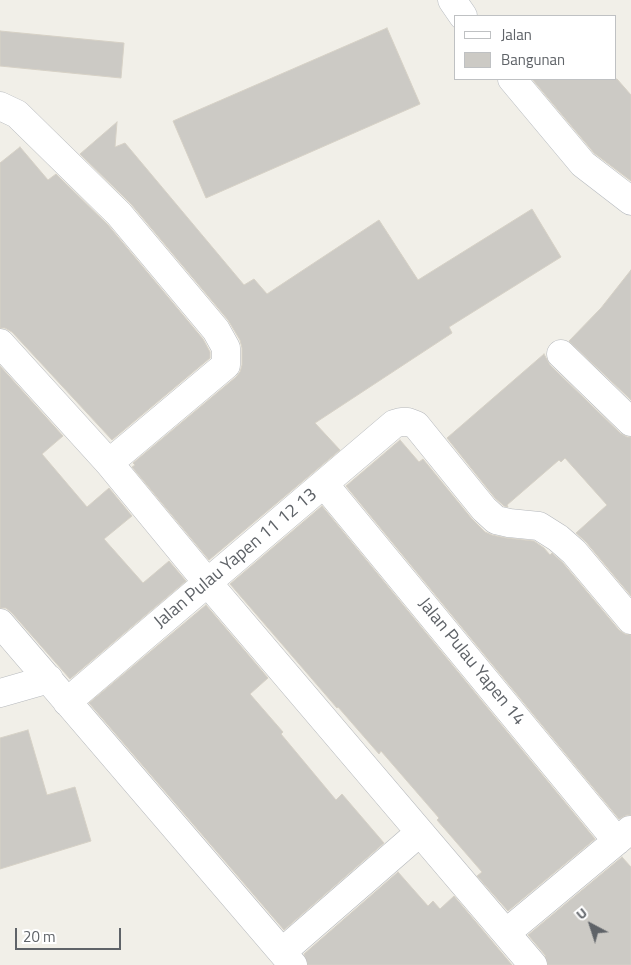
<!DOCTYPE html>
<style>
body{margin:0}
#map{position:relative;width:631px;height:965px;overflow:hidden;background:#f1efe8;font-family:"Titillium Web",sans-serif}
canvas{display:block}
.legend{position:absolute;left:454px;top:15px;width:162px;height:65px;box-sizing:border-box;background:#fff;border:1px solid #bfc1c3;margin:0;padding:6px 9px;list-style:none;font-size:15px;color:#5f6368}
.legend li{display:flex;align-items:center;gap:10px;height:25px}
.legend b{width:25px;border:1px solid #bfc1c3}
.north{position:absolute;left:566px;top:900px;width:50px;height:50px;-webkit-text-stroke:4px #fff;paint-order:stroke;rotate:320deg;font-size:14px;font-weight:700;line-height:20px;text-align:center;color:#5f6368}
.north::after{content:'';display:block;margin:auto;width:18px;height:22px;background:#5f6368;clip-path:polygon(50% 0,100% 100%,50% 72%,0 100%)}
.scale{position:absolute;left:15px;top:928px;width:106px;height:22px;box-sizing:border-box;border:2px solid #5f6368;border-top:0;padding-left:6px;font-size:15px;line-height:18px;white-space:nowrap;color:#5f6368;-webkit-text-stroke:4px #fff;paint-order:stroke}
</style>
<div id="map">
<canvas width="631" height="965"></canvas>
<ul class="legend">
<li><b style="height:6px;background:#fff"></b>Jalan</li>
<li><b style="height:14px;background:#cccac5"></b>Bangunan</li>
</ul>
<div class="north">U</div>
<div class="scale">20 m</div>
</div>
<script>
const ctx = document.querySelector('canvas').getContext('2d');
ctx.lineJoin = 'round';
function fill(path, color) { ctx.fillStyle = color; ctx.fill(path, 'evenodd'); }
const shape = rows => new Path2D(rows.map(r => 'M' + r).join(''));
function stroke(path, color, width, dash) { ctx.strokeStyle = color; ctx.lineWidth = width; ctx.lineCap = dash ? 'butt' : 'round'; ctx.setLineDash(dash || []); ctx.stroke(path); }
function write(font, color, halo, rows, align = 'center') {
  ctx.font = font + ' "Titillium Web",sans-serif'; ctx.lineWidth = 5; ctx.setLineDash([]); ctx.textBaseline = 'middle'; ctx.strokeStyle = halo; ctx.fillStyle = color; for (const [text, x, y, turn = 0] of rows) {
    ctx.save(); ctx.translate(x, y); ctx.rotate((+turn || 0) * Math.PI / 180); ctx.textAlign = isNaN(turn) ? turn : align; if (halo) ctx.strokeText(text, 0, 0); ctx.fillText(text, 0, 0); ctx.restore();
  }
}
const building = shape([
 [387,28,420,104,206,198,173,121,387,28],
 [0,31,124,43,121,78,0,66,0,31],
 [532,79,617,79,631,95,631,181,594,153,532,79],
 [117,122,115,147,125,143,244,285,254,279,267,294,379,220,418,280,532,209,561,257,449,327,452,333,315,423,340,450,209,560,132,467,135,465,133,463,236,377,240,372,242,365,242,348,240,340,228,320,131,204,80,154,117,122],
 [20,147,48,180,56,174,108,225,203,339,210,352,210,358,112,440,12,332,5,328,0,328,0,163,20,147],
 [631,270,631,400,569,341,601,308,631,270],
 [544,354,550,365,620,433,627,437,631,437,631,596,586,542,576,533,607,505,565,458,561,462,559,460,507,505,508,507,504,506,495,498,447,438,544,354],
 [0,366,63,436,42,454,87,507,109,488,132,516,104,539,143,583,169,561,186,581,70,679,12,613,6,608,0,608,0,366],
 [400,440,419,462,423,459,472,519,485,532,492,535,506,538,534,541,544,548,550,555,552,553,563,563,619,630,625,634,631,635,631,815,627,815,619,819,346,486,400,440],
 [322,506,595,839,508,911,477,876,482,872,437,820,439,818,381,751,379,754,338,707,337,708,230,584,322,506],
 [206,605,268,678,250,694,283,732,281,734,336,800,342,794,384,843,284,930,89,703,206,605],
 [28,730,47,795,75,787,91,841,0,869,0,738,28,730],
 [622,857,631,867,631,965,548,965,545,955,528,935,622,857],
 [398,872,428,906,433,901,440,909,454,896,512,965,308,965,304,954,398,872]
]);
fill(building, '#cccac5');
stroke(building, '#d6d1c6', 1);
const street = shape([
 [0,106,17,114,119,214,216,330,226,348,226,365,109,463],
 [0,343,109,463,207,582,533,965],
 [561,354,631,422],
 [324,484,617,841],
 [0,623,293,965],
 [0,693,49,679],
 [67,702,394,424,401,422,408,422,416,425,484,509,496,520,509,523,539,526,558,538,574,552,631,620],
 [506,933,630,830],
 [282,952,419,833]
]);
const secondary = shape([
 [452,0,463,16],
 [512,79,583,164,631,201]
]);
stroke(street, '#b5b8bc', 29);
stroke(secondary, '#b6babf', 29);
stroke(street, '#fff', 28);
stroke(secondary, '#fff', 28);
write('18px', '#5f6368', '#fff', [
 ["Jalan Pulau Yapen 11 12 13",236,559,-40],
 ["Jalan Pulau Yapen 14",471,662,51]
]);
</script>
